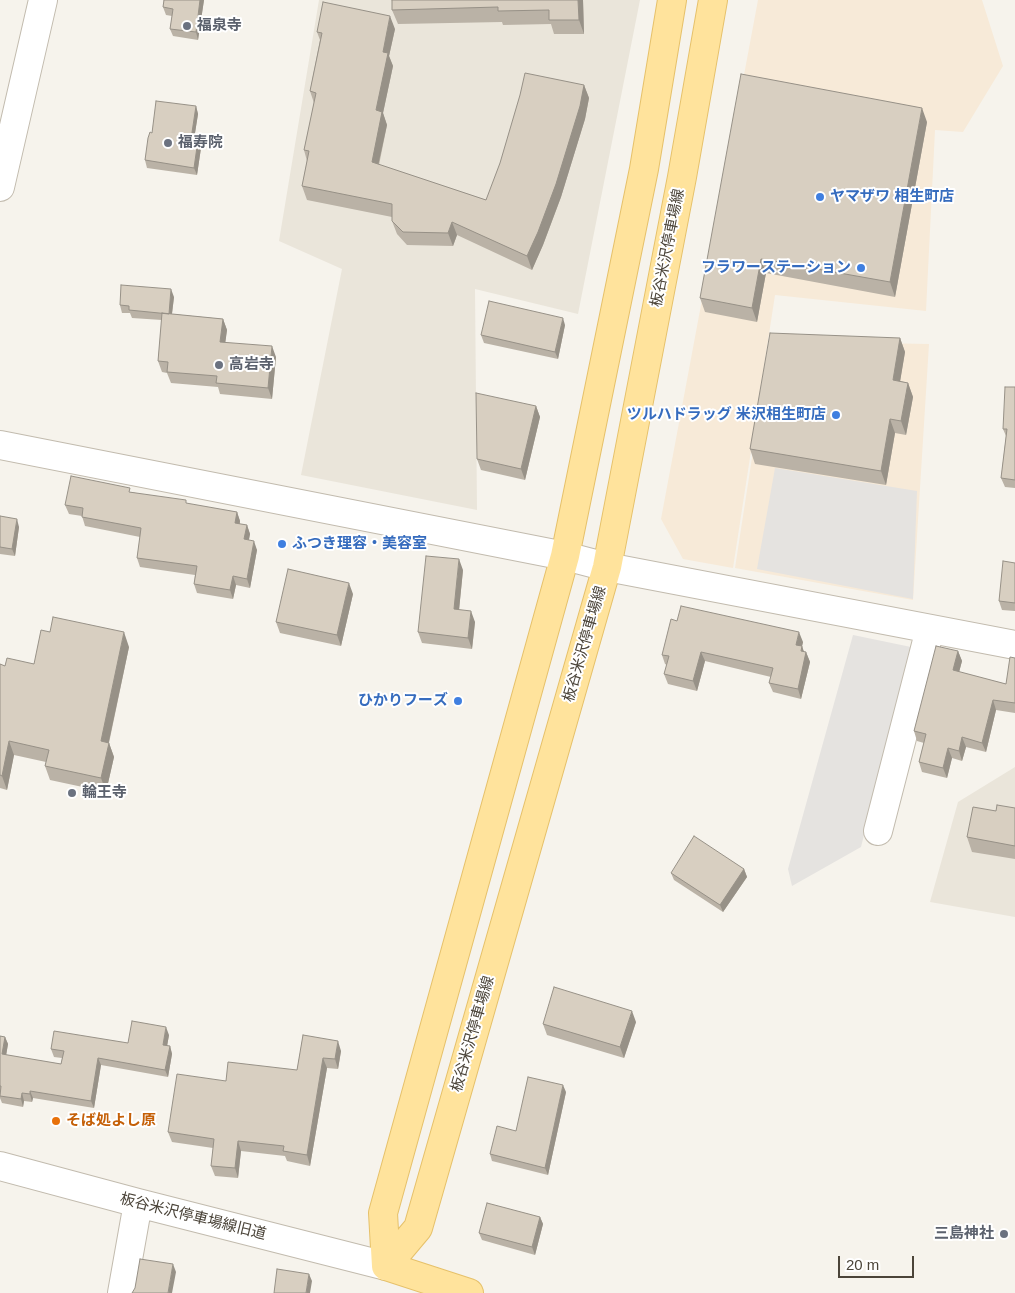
<!DOCTYPE html>
<meta charset="utf-8">
<style>
body{margin:0}
#map{position:relative;width:1015px;height:1293px;overflow:hidden;background:#f6f3ec;font-family:Arial,sans-serif}
canvas{display:block}
.scale{position:absolute;left:838px;top:1256px;width:76px;height:22px;box-sizing:border-box;border:2px solid #4b4439;border-top:0;padding-left:6px;font-size:15px;line-height:18px;white-space:nowrap;color:#4b4439;-webkit-text-stroke:4px #fff;paint-order:stroke}
</style>
<div id="map">
<canvas width="1015" height="1293"></canvas>
<div class="scale">20 m</div>
</div>
<script>
const ctx = document.querySelector('canvas').getContext('2d');
ctx.lineJoin = 'round';
function fill(path, color) { ctx.fillStyle = color; ctx.fill(path, 'evenodd'); }
const shape = rows => new Path2D(rows.map(r => 'M' + r).join(''));
function stroke(path, color, width, dash) { ctx.strokeStyle = color; ctx.lineWidth = width; ctx.lineCap = dash ? 'butt' : 'round'; ctx.setLineDash(dash || []); ctx.stroke(path); }
function write(font, color, halo, rows, align = 'center') {
  ctx.font = font + ' Arial,"Noto Sans JP",sans-serif'; ctx.lineWidth = 4; ctx.setLineDash([]); ctx.textBaseline = 'middle'; ctx.strokeStyle = halo; ctx.fillStyle = color; for (const [text, x, y, turn = 0] of rows) {
    ctx.save(); ctx.translate(x, y); ctx.rotate((+turn || 0) * Math.PI / 180); ctx.textAlign = isNaN(turn) ? turn : align; if (halo) ctx.strokeText(text, 0, 0); ctx.fillText(text, 0, 0); ctx.restore();
  }
}
fill(shape([
 [319,0,640,0,578,314,475,289,477,510,301,475,342,269,279,241],
 [1015,767,1015,917,930,902,958,802]
]), '#eae5da');
fill(shape([
 [758,0,982,0,1003,66,963,132,935,130,926,311,775,295,733,568,683,559,661,519],
 [770,341,929,344,913,600,735,568]
]), '#f7ead8');
fill(shape([
 [775,468,917,491,913,599,757,569],
 [853,635,911,647,861,847,792,886,788,869]
]), '#e5e3e0');
const minor = shape([
 [0,187,43,0],
 [0,445,565,556,607,567,1015,645],
 [878,831,930,629],
 [0,1166,138,1203,386,1266],
 [122,1293,138,1203]
]);
const major = shape([
 [386,1266,418,1228,607,567,682,177,713,0],
 [386,1266,383,1213,565,556,644,169,672,0],
 [386,1266,469,1293]
]);
stroke(minor, '#c2bbae', 30);
stroke(major, '#e6c16a', 30);
stroke(minor, '#fff', 28);
stroke(major, '#ffe39c', 28);
fill(shape([
 [164,0,204,0,198,40,173,36,170,29,172,16,166,15,163,7],
 [392,0,583,0,584,34,554,34,551,24,503,25,502,22,398,24,392,10],
 [395,29,389,56,393,66,383,113,387,125,379,165,486,200,584,85,589,98,585,119,561,197,543,245,532,270,457,235,453,246,407,245,397,234,392,221,392,217,307,200,302,186,307,161,304,150,314,103,310,91,320,40,317,32],
 [196,106,198,114,194,139,201,148,197,175,147,168,145,160,152,133],
 [927,122,895,297,766,273,757,322,705,312,700,298],
 [174,297,172,314,223,319,227,330,225,342,276,357,272,399,220,394,218,387,171,383,167,373,162,372,158,361,162,320,132,318,130,313,122,313,120,305],
 [565,325,558,359,484,343,481,335],
 [900,338,905,352,900,381,908,383,913,397,906,435,895,433,886,485,755,464,750,449],
 [1015,387,1015,488,1005,487,1001,478,1006,436,1003,429],
 [536,406,540,417,525,480,481,470,477,459],
 [131,492,187,504,237,512,240,521,240,524,247,525,250,534,249,540,257,550,250,588,236,585,233,599,197,593,194,584,195,575,140,567,137,558,140,537,85,526,82,516,69,514,65,505],
 [0,516,19,527,15,556,0,554],
 [1015,563,1015,611,1002,610,999,601],
 [463,570,459,610,475,622,472,649,422,643,418,632],
 [353,594,341,646,280,633,276,622],
 [677,621,803,642,802,646,804,652,806,652,810,662,801,699,773,692,769,683,771,677,705,661,697,691,668,684,664,674,667,665,665,664,662,655],
 [50,632,129,647,109,743,114,757,106,792,50,780,45,766,46,762,14,755,7,790,0,788,0,664,5,666,34,664],
 [958,651,962,661,959,672,1006,684,1015,658,1015,713,996,710,986,752,966,747,962,761,952,758,947,778,922,772,919,762,924,743,917,741,914,731],
 [1015,808,1015,859,972,852,967,837,996,811],
 [744,869,747,877,723,912,674,880,671,873],
 [636,1022,624,1058,547,1035,543,1024],
 [169,1035,167,1046,170,1046,172,1054,168,1077,101,1065,94,1108,33,1098,32,1102,24,1101,23,1107,2,1103,0,1098,0,1036,5,1037,8,1044,6,1055,61,1064,62,1058,54,1057,51,1049,128,1043],
 [303,1035,341,1051,338,1069,327,1068,310,1166,287,1161,285,1156,241,1151,238,1178,215,1176,211,1166,213,1148,172,1142,168,1132,226,1081,297,1070],
 [566,1092,548,1175,492,1161,490,1154,516,1131],
 [540,1217,543,1224,535,1255,482,1240,479,1233]
]), '#bab2a6');
fill(shape([
 [200,0,204,0,198,40,196,32],
 [578,0,583,0,584,34,579,20],
 [390,16,395,29,389,56,393,66,383,113,387,125,376,175,372,162,376,110,383,52],
 [584,85,589,98,585,119,561,197,543,245,532,270,527,256],
 [196,106,198,114,193,146,191,139],
 [922,108,927,122,895,297,890,282],
 [198,140,201,148,197,175,194,168],
 [452,222,457,235,453,246,448,233],
 [761,259,766,273,757,322,752,308],
 [171,289,174,297,171,321,169,314],
 [563,318,565,325,558,359,555,352],
 [223,319,227,330,224,353,220,342],
 [900,338,905,352,898,394,893,380],
 [272,346,276,357,272,399,268,388],
 [908,383,913,397,906,435,901,421],
 [536,406,540,417,525,480,521,469],
 [890,419,895,433,886,485,881,471],
 [237,512,240,521,238,532,235,523],
 [17,519,19,527,15,556,12,549],
 [247,525,250,534,247,548,244,539],
 [254,541,257,550,250,588,247,579],
 [459,559,463,570,458,620,454,609],
 [233,576,236,585,233,599,230,590],
 [349,583,353,594,341,646,337,635],
 [471,611,475,622,472,649,468,638],
 [124,632,129,647,106,755,101,741],
 [799,632,803,642,800,655,796,645],
 [802,646,805,655,806,652,810,662,801,699,798,689],
 [958,651,962,661,957,680,953,670],
 [701,652,705,661,697,691,693,681],
 [993,700,996,710,986,752,982,743],
 [962,737,966,747,962,761,959,751],
 [9,741,14,755,7,790,2,776],
 [109,743,114,757,106,792,101,778],
 [948,748,952,758,947,778,943,768],
 [744,869,747,877,723,912,720,905],
 [632,1011,636,1022,624,1058,620,1047],
 [166,1027,169,1035,166,1052,163,1045],
 [5,1037,8,1044,5,1062,2,1054],
 [338,1041,341,1051,338,1069,335,1059],
 [170,1046,172,1054,168,1077,165,1070],
 [98,1058,101,1065,94,1108,91,1101],
 [323,1058,327,1068,310,1166,307,1155],
 [563,1085,566,1092,548,1175,545,1168],
 [30,1091,33,1098,32,1102,30,1094],
 [22,1093,24,1101,23,1107,21,1099],
 [238,1141,241,1151,238,1178,235,1168],
 [540,1217,543,1224,535,1255,532,1247],
 [173,1264,176,1272,172,1293,168,1293],
 [309,1274,312,1281,310,1293,306,1293]
]), '#979187');
const building = shape([
 [164,0,200,0,196,32,170,29,173,9,163,7,164,0],
 [392,0,578,0,579,20,549,20,549,10,498,11,498,7,392,10,392,0],
 [323,2,390,16,383,52,388,53,376,110,382,112,372,162,486,200,500,163,520,95,525,73,584,85,580,106,556,184,538,232,527,256,452,222,448,233,403,232,392,221,392,204,302,186,309,151,304,150,316,93,310,91,322,33,317,32,323,2],
 [741,74,922,108,890,282,761,259,752,308,700,298,741,74],
 [156,101,196,106,191,139,198,140,194,168,145,160,148,138,150,132,152,133,156,101],
 [121,285,171,289,169,314,129,310,129,306,120,305,121,285],
 [489,301,563,318,555,352,481,335,489,301],
 [162,313,223,319,220,342,272,346,268,388,216,383,217,376,167,372,168,362,158,361,162,313],
 [770,333,900,338,893,380,908,383,901,421,890,419,881,471,750,449,770,333],
 [1005,387,1015,387,1015,480,1001,478,1007,429,1003,429,1005,387],
 [476,393,536,406,521,469,477,459,476,393],
 [71,476,130,488,129,492,186,500,186,503,237,512,235,523,247,525,244,539,254,541,247,579,233,576,230,590,194,584,197,566,137,558,141,528,82,517,83,508,65,505,71,476],
 [0,516,17,519,12,549,0,547,0,516],
 [426,556,459,559,454,609,471,611,468,638,418,632,426,556],
 [1003,561,1015,563,1015,603,999,601,1003,561],
 [288,569,349,583,337,635,276,622,288,569],
 [681,606,799,632,796,645,802,646,801,651,806,652,798,689,769,683,773,668,701,652,693,681,664,674,669,656,662,655,671,619,677,621,681,606],
 [53,617,124,632,101,741,109,743,101,778,45,766,49,750,9,741,2,776,0,775,0,664,5,666,7,658,34,664,41,630,50,632,53,617],
 [936,646,958,651,953,670,1006,684,1010,657,1015,658,1015,703,993,700,982,743,962,737,959,751,948,748,943,768,919,762,926,734,914,731,936,646],
 [997,805,1015,808,1015,846,967,837,973,807,996,811,997,805],
 [694,836,744,869,720,905,671,873,694,836],
 [554,987,632,1011,620,1047,543,1024,554,987],
 [132,1021,166,1027,163,1045,170,1046,165,1070,98,1058,91,1101,30,1091,30,1094,22,1093,21,1099,0,1096,1,1086,0,1086,0,1036,5,1037,2,1054,61,1064,64,1051,51,1049,54,1031,128,1043,132,1021],
 [303,1035,338,1041,335,1059,323,1058,307,1155,283,1151,284,1146,238,1141,235,1168,211,1166,214,1139,168,1132,177,1074,226,1081,228,1062,297,1070,303,1035],
 [528,1077,563,1085,545,1168,490,1154,497,1126,516,1131,528,1077],
 [487,1203,540,1217,532,1247,479,1233,487,1203],
 [140,1259,173,1264,168,1293,132,1293,135,1288,140,1259],
 [277,1269,309,1274,306,1293,274,1293,277,1269]
]);
fill(building, '#d8cfc1');
stroke(building, '#979187', 1);
for (const [x, y, r, color] of [
 [187,26,5,"#6b7280"],
 [168,143,5,"#6b7280"],
 [820,197,5,"#3f7fe0"],
 [861,268,5,"#3f7fe0"],
 [219,365,5,"#6b7280"],
 [836,415,5,"#3f7fe0"],
 [282,544,5,"#3f7fe0"],
 [458,701,5,"#3f7fe0"],
 [72,793,5,"#6b7280"],
 [56,1121,5,"#e8710a"],
 [1004,1234,5,"#6b7280"]
]) { const dot = new Path2D(); dot.arc(x, y, r, 0, 2 * Math.PI); ctx.fillStyle = color; ctx.fill(dot); stroke(dot, '#fff', 2); }
write('bold 15px', '#5b616d', '#fff', [
 ["福泉寺",197,26],
 ["福寿院",178,143],
 ["高岩寺",229,365],
 ["輪王寺",82,793],
 ["三島神社",994,1234,"right"]
], 'left');
write('bold 15px', '#366cbe', '#fff', [
 ["ヤマザワ 相生町店",830,197,"left"],
 ["フラワーステーション",851,268],
 ["ツルハドラッグ 米沢相生町店",826,415],
 ["ふつき理容・美容室",292,544,"left"],
 ["ひかりフーズ",448,701]
], 'right');
write('15px', '#4b4439', '#fff', [
 ["板谷米沢停車場線",668,248,-79],
 ["板谷米沢停車場線",585,644,-74],
 ["板谷米沢停車場線",473,1034,-74],
 ["板谷米沢停車場線旧道",193,1217,14]
]);
write('bold 15px', '#c56008', '#fff', [
 ["そば処よし原",66,1121]
], 'left');
</script>
